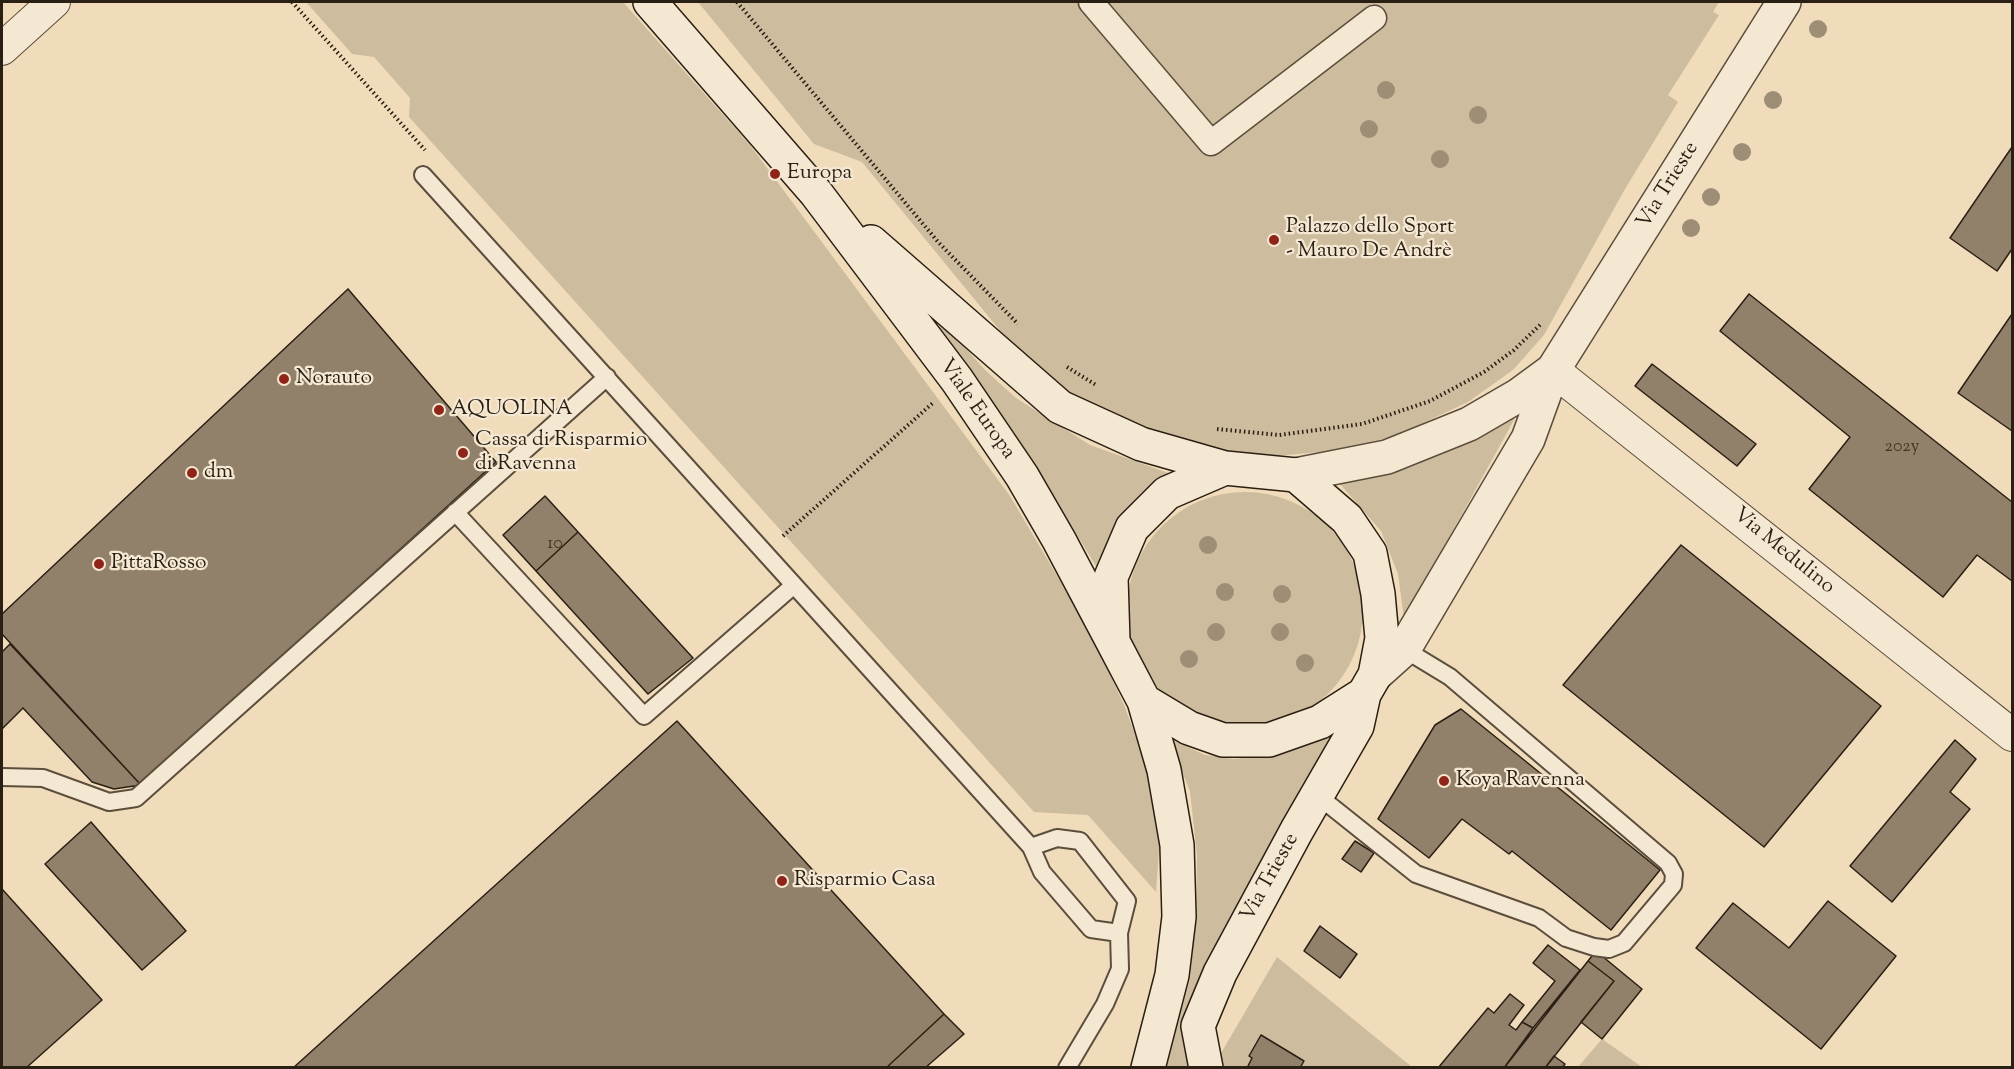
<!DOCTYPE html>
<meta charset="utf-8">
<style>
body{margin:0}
#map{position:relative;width:2014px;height:1069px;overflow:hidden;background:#f0dcbb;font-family:"Sorts Mill Goudy",serif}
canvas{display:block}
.frame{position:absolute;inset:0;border:3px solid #2a1f13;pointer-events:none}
</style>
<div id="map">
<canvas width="2014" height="1069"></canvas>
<div class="frame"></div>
</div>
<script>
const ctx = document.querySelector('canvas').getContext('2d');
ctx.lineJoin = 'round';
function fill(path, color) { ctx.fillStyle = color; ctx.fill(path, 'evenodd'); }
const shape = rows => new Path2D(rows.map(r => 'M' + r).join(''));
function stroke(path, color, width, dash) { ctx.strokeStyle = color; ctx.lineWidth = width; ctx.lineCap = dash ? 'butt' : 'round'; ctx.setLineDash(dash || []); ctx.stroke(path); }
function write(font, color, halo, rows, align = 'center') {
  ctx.font = font + ' "Sorts Mill Goudy",serif'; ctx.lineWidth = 4.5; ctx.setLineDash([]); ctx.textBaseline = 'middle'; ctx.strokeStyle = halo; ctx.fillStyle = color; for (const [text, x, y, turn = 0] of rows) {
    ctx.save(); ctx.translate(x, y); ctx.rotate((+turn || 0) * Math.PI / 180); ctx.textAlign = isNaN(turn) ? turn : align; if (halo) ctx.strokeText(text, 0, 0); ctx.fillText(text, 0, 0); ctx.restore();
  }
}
fill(shape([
 [306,2,623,2,750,145,1010,496,1092,635,1124,705,1146,764,1160,836,1156,892,1088,815,1034,812,409,117,410,98,374,57,352,54],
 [698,2,1719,2,1713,12,1719,15,1668,95,1678,102,1625,189,1544,335,1513,370,1468,402,1393,437,1320,452,1254,458,1187,443,1109,417,1055,383,1016,350,862,162,814,144],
 [944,324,985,370,1016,398,1090,445,1168,473,1141,493,1120,519,1106,544,1100,573,1039,472,934,330],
 [1519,411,1404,619,1398,574,1381,531,1340,484,1398,471,1456,446],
 '1127 610a118 118 0 1 1 236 0a118 118 0 1 1-236 0Z',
 [1335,729,1220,936,1199,982,1191,1067,1166,1068,1190,979,1196,915,1197,856,1190,791,1168,738,1205,755,1234,759,1264,755],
 [1277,957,1412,1067,1220,1067,1220,1055],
 [1602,1039,1642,1067,1578,1067]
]), '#cebc9e');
const building = shape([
 [2012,147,2012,249,1997,271,1950,238,2012,147],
 [348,289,496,462,141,785,2,634,2,614,348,289],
 [1749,294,2012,502,2012,581,1977,555,1943,597,1809,489,1850,437,1720,331,1749,294],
 [2012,314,2012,431,1958,393,2012,314],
 [1652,364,1756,444,1737,466,1635,386,1652,364],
 [545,496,578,532,536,571,503,535,545,496],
 [578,532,693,658,648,694,536,571,578,532],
 [1681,545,1881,706,1764,847,1563,685,1681,545],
 [10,644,141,785,114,789,92,782,23,708,2,729,2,652,10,644],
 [1461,709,1660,870,1611,930,1512,851,1509,854,1462,819,1429,858,1378,819,1435,725,1461,709],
 [677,721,944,1014,886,1068,293,1068,677,721],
 [1955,740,1976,759,1950,792,1970,809,1892,902,1850,866,1955,740],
 [91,822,186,931,142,970,45,864,91,822],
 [1355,841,1374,853,1361,872,1342,859,1355,841],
 [2,889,102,1000,26,1068,2,1068,2,889],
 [1828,901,1896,956,1821,1049,1696,948,1733,903,1789,948,1828,901],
 [1320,926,1357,954,1340,978,1304,951,1320,926],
 [1548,945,1580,970,1533,1028,1522,1022,1555,981,1533,963,1548,945],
 [1596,951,1642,989,1602,1039,1581,1022,1614,981,1588,961,1596,951],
 [1588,961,1614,981,1545,1068,1504,1068,1588,961],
 [1510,994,1524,1005,1509,1025,1516,1030,1522,1022,1533,1028,1504,1068,1438,1068,1488,1008,1494,1013,1510,994],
 [944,1014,964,1034,925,1068,886,1068,944,1014],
 [1261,1035,1304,1061,1300,1068,1247,1068,1252,1058,1249,1056,1261,1035],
 [1554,1056,1565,1064,1562,1068,1545,1068,1554,1056]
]);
fill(building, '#91816a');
stroke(building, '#2a1f13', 1.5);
const service = shape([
 [423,175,1031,847,1042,872,1091,929,1119,933,1127,901,1080,841,1057,838,1031,847],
 [455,512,644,716,794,585],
 [2,777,43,778,109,802,136,798,607,377],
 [1317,795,1416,874,1539,918,1566,938,1594,947,1609,949,1624,943,1673,885,1674,874,1668,863,1450,677,1404,649],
 [1067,1068,1105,1004,1120,969,1119,933]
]);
const pedestrian = shape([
 [1091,2,1211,143,1374,18]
]);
const minor = shape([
 [2,49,54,2],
 [1553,370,2012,735]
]);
const tertiary = shape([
 [1296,475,1387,457,1469,424,1519,395,1553,370],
 [1375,675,1404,649,1528,439,1553,370,1784,2]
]);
const secondary = shape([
 [650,2,816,193,957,380,1022,476,1059,540,1113,642,1144,701,1189,728,1223,740,1269,740,1320,722,1364,694,1375,675,1382,638,1378,594,1370,553,1347,519,1296,475,1225,468,1167,493,1132,528,1111,577,1113,642],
 [871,242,1060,407,1141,444,1225,468],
 [1144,701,1164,770,1177,845,1179,917,1172,975,1148,1068],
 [1206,1068,1198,1026,1220,973,1297,830,1357,726,1364,694]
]);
stroke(service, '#5c4e3d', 20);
stroke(pedestrian, '#5c4e3d', 27);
stroke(minor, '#5c4e3d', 34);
stroke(tertiary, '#5c4e3d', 36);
stroke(secondary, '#2a1f13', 36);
stroke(shape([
 [292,2,425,150],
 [737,2,939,243,1018,324],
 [1067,367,1096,385],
 [1217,429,1279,435,1362,424,1430,401,1484,372,1514,350,1542,323],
 [783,536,934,402]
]), '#2a1f13', 4, [1.5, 3]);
stroke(service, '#f5e8d3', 16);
stroke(pedestrian, '#f5e8d3', 24);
stroke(minor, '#f5e8d3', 32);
stroke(tertiary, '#f5e8d3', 33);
stroke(secondary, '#f5e8d3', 33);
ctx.fillStyle = '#9e8e76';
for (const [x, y] of [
 [1818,29],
 [1386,90],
 [1773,100],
 [1478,115],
 [1369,129],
 [1742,152],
 [1440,159],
 [1711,197],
 [1691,228],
 [1208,545],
 [1225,592],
 [1282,594],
 [1216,632],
 [1280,632],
 [1189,659],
 [1305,663]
]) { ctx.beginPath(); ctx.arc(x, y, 9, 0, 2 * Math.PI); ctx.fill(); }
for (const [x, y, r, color] of [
 [775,174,6,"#8f2418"],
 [1274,240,6,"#8f2418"],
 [284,379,6,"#8f2418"],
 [439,410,6,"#8f2418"],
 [463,453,6,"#8f2418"],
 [192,473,6,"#8f2418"],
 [99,564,6,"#8f2418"],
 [1444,781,6,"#8f2418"],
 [782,881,6,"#8f2418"]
]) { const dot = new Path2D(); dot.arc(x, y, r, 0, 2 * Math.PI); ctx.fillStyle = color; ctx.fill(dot); stroke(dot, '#f5e8d3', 2); }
write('18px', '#443829', null, [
 ["202y",1902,448],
 ["10",555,545]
]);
write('21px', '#2a1f13', '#f5e8d3', [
 ["Europa",787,174],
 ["Palazzo dello Sport",1286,228],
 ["- Mauro De Andrè",1286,252],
 ["Norauto",296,379],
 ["AQUOLINA",451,410],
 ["Cassa di Risparmio",475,441],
 ["di Ravenna",475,465],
 ["dm",204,473],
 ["PittaRosso",111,564],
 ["Koya Ravenna",1456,781],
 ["Risparmio Casa",794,881]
], 'left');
write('21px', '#2a1f13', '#f5e8d3', [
 ["Via Trieste",1669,186,-58],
 ["Viale Europa",976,410,55],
 ["Via Medulino",1783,552,39],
 ["Via Trieste",1271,878,-61]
]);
</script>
